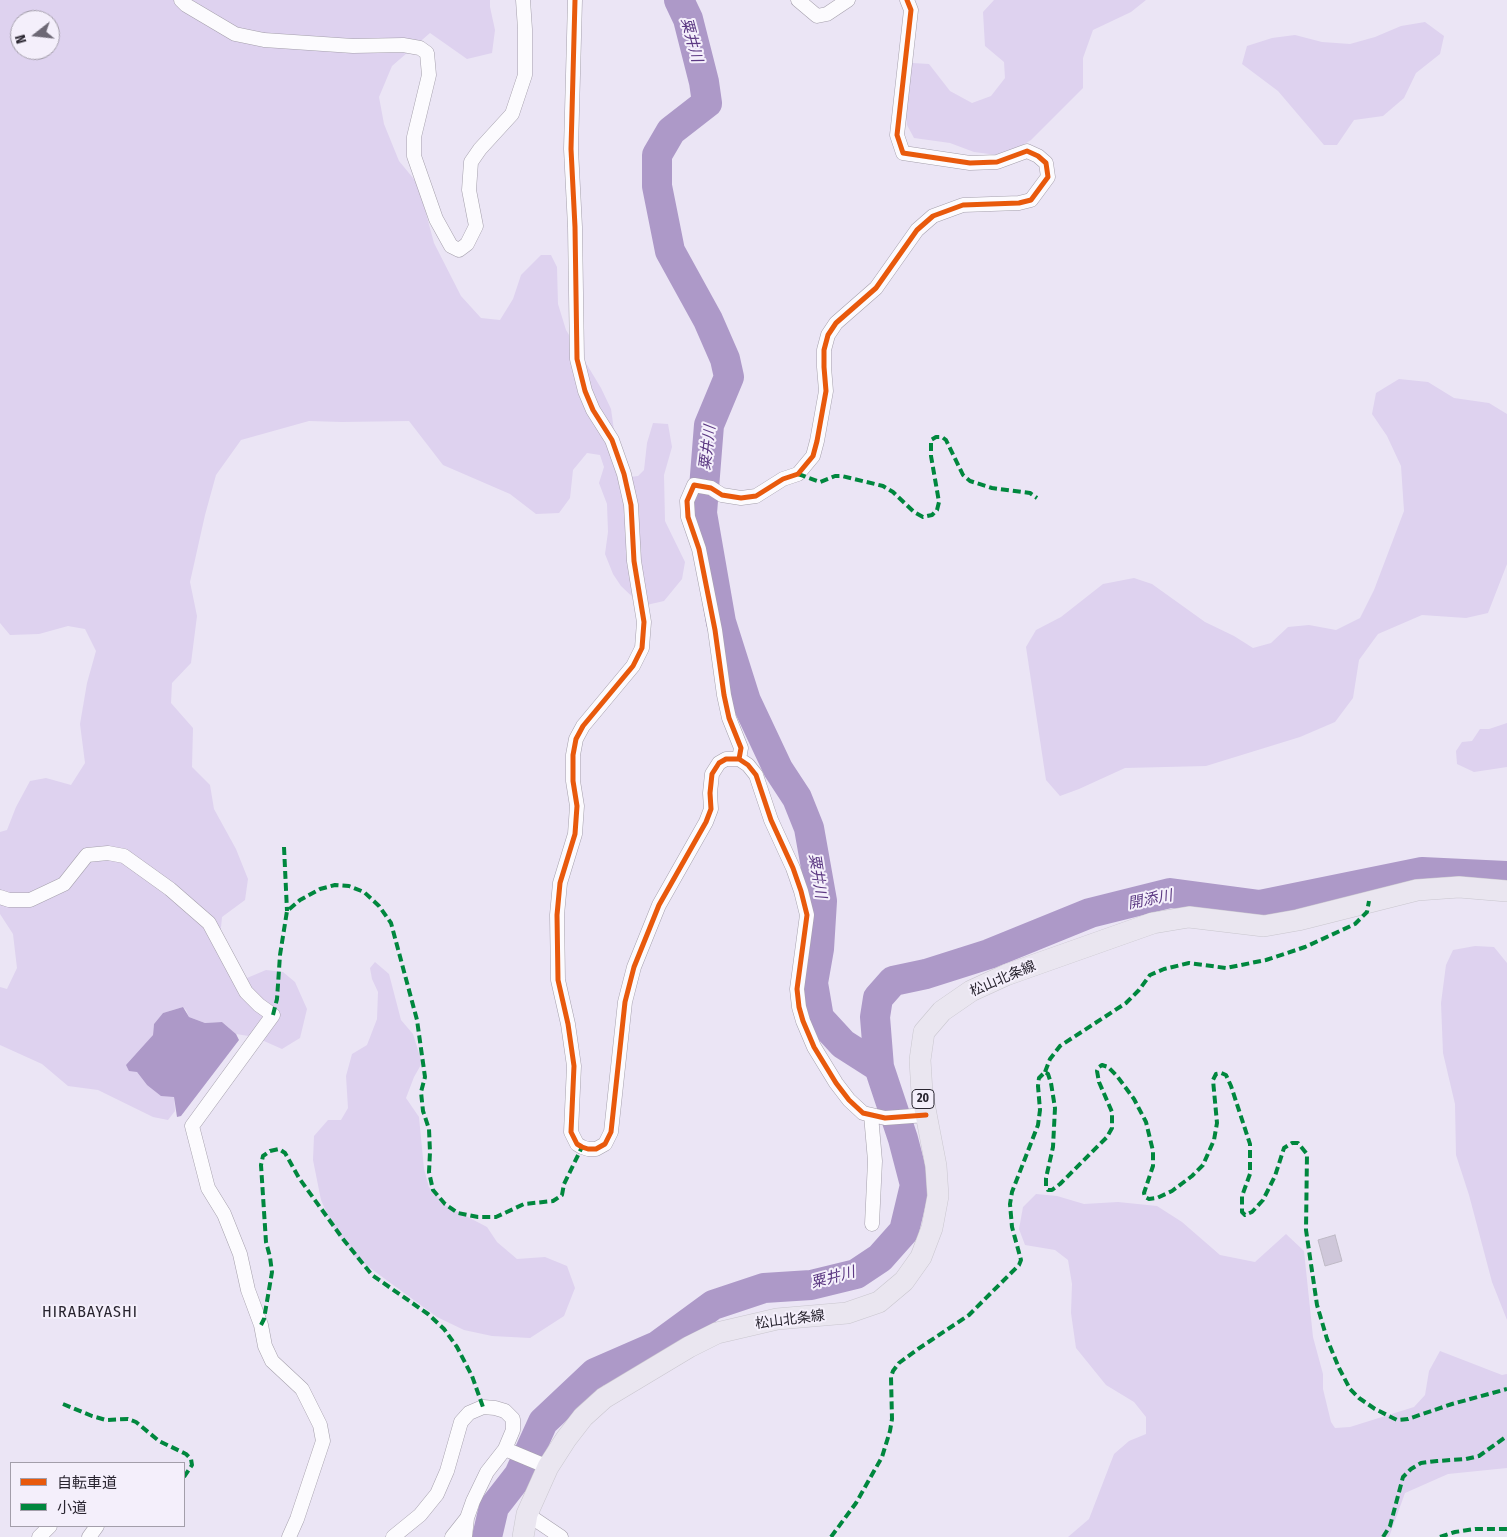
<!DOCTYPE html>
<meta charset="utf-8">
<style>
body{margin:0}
#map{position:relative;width:1507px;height:1537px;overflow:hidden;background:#ebe5f5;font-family:"Fira Sans Condensed","Noto Sans JP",sans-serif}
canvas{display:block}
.legend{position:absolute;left:10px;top:1462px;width:175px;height:65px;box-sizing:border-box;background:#f4effb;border:1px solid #a39eaa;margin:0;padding:6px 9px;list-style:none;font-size:15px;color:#292530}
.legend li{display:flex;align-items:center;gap:10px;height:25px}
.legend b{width:25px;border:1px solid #a39eaa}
.north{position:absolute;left:10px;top:10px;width:50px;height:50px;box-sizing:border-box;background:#f4effb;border:1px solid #a39eaa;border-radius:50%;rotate:254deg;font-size:14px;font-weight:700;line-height:20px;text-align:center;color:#292530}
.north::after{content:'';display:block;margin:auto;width:18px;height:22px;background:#6d6875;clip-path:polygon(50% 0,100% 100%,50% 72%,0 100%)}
</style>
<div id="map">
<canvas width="1507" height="1537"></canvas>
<ul class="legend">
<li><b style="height:6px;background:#e8590c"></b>自転車道</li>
<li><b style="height:6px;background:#00873e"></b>小道</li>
</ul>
<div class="north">N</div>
</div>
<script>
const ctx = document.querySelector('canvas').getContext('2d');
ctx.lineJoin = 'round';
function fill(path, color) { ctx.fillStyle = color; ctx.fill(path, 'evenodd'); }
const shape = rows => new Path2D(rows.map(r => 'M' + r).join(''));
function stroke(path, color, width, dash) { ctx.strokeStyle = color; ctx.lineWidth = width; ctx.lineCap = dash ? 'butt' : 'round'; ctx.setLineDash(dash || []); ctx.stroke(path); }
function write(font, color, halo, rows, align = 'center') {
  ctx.font = font + ' "Fira Sans Condensed","Noto Sans JP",sans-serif'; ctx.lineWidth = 4; ctx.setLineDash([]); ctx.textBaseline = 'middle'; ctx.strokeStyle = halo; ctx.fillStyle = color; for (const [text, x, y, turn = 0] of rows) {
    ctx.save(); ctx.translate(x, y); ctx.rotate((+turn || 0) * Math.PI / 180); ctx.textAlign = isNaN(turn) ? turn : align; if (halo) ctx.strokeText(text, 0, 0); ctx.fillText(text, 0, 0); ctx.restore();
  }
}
fill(shape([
 [0,0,490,0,490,7,495,30,492,53,467,59,430,33,392,66,379,97,384,124,399,161,418,184,434,243,461,296,481,318,500,320,513,299,521,275,541,255,551,255,557,267,558,304,566,330,601,388,611,409,614,430,630,477,638,476,644,470,647,443,653,423,668,424,672,447,664,475,665,521,685,562,682,579,664,601,642,606,621,586,613,574,605,554,608,532,607,504,599,483,604,467,600,455,587,453,573,470,570,498,559,513,536,514,510,494,443,465,409,421,342,422,309,421,241,440,216,475,205,515,190,582,197,616,191,663,172,683,171,703,193,728,192,767,210,785,214,809,236,849,248,879,245,900,222,917,219,948,228,972,247,978,266,970,283,972,295,982,307,1009,300,1038,282,1049,255,1037,236,1034,222,1022,205,1023,189,1017,186,1010,183,1007,163,1013,154,1024,153,1035,145,1045,137,1072,147,1085,174,1096,175,1111,168,1120,153,1117,98,1090,68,1086,42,1064,0,1045,0,987,7,989,17,968,13,934,0,914,0,832,7,830,16,807,30,781,46,778,71,785,85,763,80,724,87,683,96,651,85,629,68,626,39,634,10,635,0,623],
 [20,20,50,20,50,50,20,50],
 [994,0,1146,0,1131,12,1093,30,1083,58,1083,88,1031,140,1005,156,974,152,950,143,914,138,907,125,904,97,905,76,912,63,929,64,950,91,972,103,991,96,1005,78,1004,62,985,46,983,12],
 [1425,22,1444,36,1440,54,1416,73,1404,98,1383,116,1354,120,1337,145,1324,145,1278,91,1242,64,1247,46,1272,38,1295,35,1322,42,1350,44,1375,37,1401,26],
 [1399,379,1428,382,1454,398,1489,403,1507,414,1507,564,1488,613,1466,618,1422,615,1378,634,1359,660,1353,698,1335,722,1300,737,1206,766,1125,768,1079,789,1060,796,1046,780,1026,647,1036,630,1061,617,1103,584,1134,578,1152,584,1205,622,1234,636,1253,648,1271,643,1288,627,1309,625,1336,630,1360,618,1374,590,1404,511,1401,466,1387,436,1372,414,1376,393],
 [1507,723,1507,767,1474,772,1457,764,1456,751,1462,742,1472,741,1480,729,1489,729],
 [1475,946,1494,947,1507,963,1507,1320,1492,1282,1469,1195,1456,1155,1455,1104,1443,1053,1441,1003,1446,965,1453,950],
 [375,962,389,974,401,1020,413,1034,422,1063,414,1077,406,1098,419,1117,424,1169,429,1187,445,1205,487,1227,497,1242,517,1259,545,1257,567,1266,575,1288,564,1316,530,1338,492,1336,464,1330,437,1317,355,1257,333,1227,321,1200,313,1160,314,1136,328,1120,341,1120,348,1108,346,1076,352,1054,367,1045,377,1019,378,992,372,979,370,968],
 [1036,1194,1057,1196,1084,1204,1118,1202,1157,1206,1182,1222,1220,1255,1255,1262,1286,1234,1304,1251,1313,1337,1323,1374,1323,1389,1331,1422,1335,1428,1350,1427,1414,1407,1425,1395,1429,1371,1440,1351,1502,1375,1507,1374,1507,1468,1448,1474,1405,1493,1389,1537,1068,1537,1089,1519,1114,1454,1129,1441,1146,1434,1146,1417,1134,1402,1106,1385,1076,1348,1071,1313,1072,1284,1068,1260,1055,1250,1025,1245,1019,1229,1023,1207]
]), '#ded2ef');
fill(shape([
 [183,1007,189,1017,205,1023,222,1022,236,1034,239,1040,181,1116,177,1117,174,1097,161,1096,147,1085,137,1072,129,1071,126,1065,153,1035,154,1024,163,1013]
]), '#ad99c8');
stroke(shape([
 [879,1067,875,1017,878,998,893,981,926,974,989,954,1090,913,1170,893,1260,905,1422,872,1507,876],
 [487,1537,494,1507,519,1475,543,1422,595,1373,657,1346,713,1305,764,1288,811,1285,856,1274,880,1258,904,1231,915,1185,903,1139,879,1067,843,1044,819,1018,813,983,819,949,822,901,809,828,797,798,778,769,746,701,721,622,702,513,709,425,729,377,725,359,708,320,670,251,657,186,657,155,671,131,707,103,704,82,688,19,679,0]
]), '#ad99c8', 30);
const building = shape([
 [1335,1235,1342,1261,1325,1266,1318,1240,1335,1235]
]);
fill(building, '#cfc7da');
stroke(building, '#beb9c5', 1);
const street = shape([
 [181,0,186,5,235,34,264,40,353,46,403,45,420,48,427,53,429,75,414,137,414,156,436,219,451,246,459,250,467,244,476,226,469,190,471,162,480,149,512,114,525,75,525,29,523,0],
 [575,0,571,149,575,227,577,359,585,391,593,410,612,440,624,474,631,505,634,561,644,622,642,648,633,666,583,726,576,739,573,755,573,781,577,806,575,834,560,883,557,915,558,980,568,1024,574,1066,571,1132,577,1144,582,1147,588,1149,596,1149,605,1144,611,1132,625,1002,634,967,659,905,706,822,711,809,710,793,712,774,719,763,726,759,739,759,748,765,756,775,771,820,793,868,801,891,807,915,797,989,799,1007,803,1021,814,1047,836,1083,849,1100,863,1113,885,1118,926,1115],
 [798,0,817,16,827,14,848,0],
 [739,759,741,748,729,718,724,695,715,630,699,549,688,517,687,501,694,485,711,488,722,495,741,498,756,496,783,479,798,474,813,456,817,441,826,391,824,367,824,350,828,335,836,323,876,288,917,230,933,216,963,205,1019,203,1031,200,1048,177,1046,163,1038,156,1027,151,997,162,970,163,903,153,897,135,911,10,907,0],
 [0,897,9,900,30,900,64,884,87,855,108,853,124,856,170,889,209,923,246,992,259,1005,273,1015,192,1126,208,1188,224,1214,240,1254,248,1290,261,1325,265,1346,272,1361,302,1389,320,1425,323,1441,297,1519,289,1537],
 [871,1115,875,1161,872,1224],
 [527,1514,561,1537],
 [39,1537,50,1526],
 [89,1537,97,1526],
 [393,1537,420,1515,437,1494,447,1471,461,1422,469,1413,483,1407,495,1408,505,1411,513,1419,513,1430,505,1449,548,1467],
 [452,1537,467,1518],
 [465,1537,467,1518,473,1501,487,1472,505,1449]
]);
const primary = shape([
 [523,1537,527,1514,548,1467,566,1439,583,1417,604,1398,689,1347,717,1333,777,1319,847,1313,879,1302,904,1281,921,1257,932,1228,938,1196,936,1166,922,1093,920,1060,924,1032,942,1011,971,991,1006,975,1153,923,1189,917,1264,926,1298,920,1417,890,1459,887,1507,891]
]);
stroke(street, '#a5a0ac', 15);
stroke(primary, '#c9c6ce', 22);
stroke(street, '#fcfbfe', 14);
stroke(primary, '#eae6f0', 21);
stroke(shape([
 [798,474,820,482,835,476,842,476,883,486,893,492,914,512,923,517,932,515,937,510,939,502,931,456,931,440,936,437,942,437,946,440,963,475,970,481,992,488,1030,493,1037,498],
 [284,847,287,911],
 [273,1015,277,999,280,955,287,911,300,900,320,889,335,885,349,886,364,892,379,906,391,923,417,1020,425,1077,421,1092,423,1111,429,1129,430,1152,429,1172,433,1190,445,1204,458,1213,478,1217,496,1217,524,1204,553,1201,562,1195,564,1184,582,1147],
 [1045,1072,1050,1059,1060,1046,1126,1003,1139,990,1150,975,1164,969,1189,963,1226,968,1266,960,1305,947,1355,924,1367,912,1369,901],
 [261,1325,264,1319,272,1272,270,1257,266,1242,261,1165,263,1156,270,1151,279,1149,285,1153,299,1178,343,1239,372,1275,428,1314,444,1329,457,1347,472,1376,483,1407],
 [63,1404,92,1416,106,1420,128,1419,136,1422,159,1441,186,1454,191,1459,192,1465,184,1477],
 [831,1537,856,1503,882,1457,890,1431,892,1419,891,1377,893,1371,899,1363,918,1349,969,1315,1019,1265,1021,1260,1012,1227,1010,1204,1012,1192,1038,1125,1040,1110,1038,1086,1039,1078,1045,1072,1048,1074,1051,1083,1055,1108,1053,1147,1046,1178,1046,1186,1048,1190,1052,1190,1060,1184,1107,1137,1112,1128,1112,1112,1099,1082,1097,1071,1099,1067,1102,1065,1108,1067,1117,1076,1134,1099,1146,1122,1153,1151,1153,1166,1144,1193,1145,1197,1149,1199,1157,1198,1172,1191,1192,1176,1203,1165,1214,1140,1217,1123,1213,1080,1216,1074,1221,1073,1226,1075,1231,1086,1250,1144,1250,1174,1242,1196,1242,1212,1245,1215,1252,1212,1263,1200,1275,1176,1284,1148,1292,1143,1298,1143,1307,1154,1306,1230,1317,1305,1327,1339,1339,1368,1350,1389,1359,1398,1375,1409,1397,1420,1408,1419,1452,1404,1507,1389],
 [1383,1537,1390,1526,1403,1477,1411,1469,1421,1463,1437,1461,1466,1459,1479,1456,1507,1436],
 [1440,1537,1455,1532,1475,1529,1507,1529]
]), '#00873e', 4, [8, 4]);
stroke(shape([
 [575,0,571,149,575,227,577,359,585,391,593,410,612,440,624,474,631,505,634,561,644,622,642,648,633,666,583,726,576,739,573,755,573,781,577,806,575,834,560,883,557,915,558,980,568,1024,574,1066,571,1132,577,1144,582,1147,588,1149,596,1149,605,1144,611,1132,625,1002,634,967,659,905,706,822,711,809,710,793,712,774,719,763,726,759,739,759,748,765,756,775,771,820,793,868,801,891,807,915,797,989,799,1007,803,1021,814,1047,836,1083,849,1100,863,1113,885,1118,926,1115],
 [739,759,741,748,729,718,724,695,715,630,699,549,688,517,687,501,694,485,711,488,722,495,741,498,756,496,783,479,798,474,813,456,817,441,826,391,824,367,824,350,828,335,836,323,876,288,917,230,933,216,963,205,1019,203,1031,200,1048,177,1046,163,1038,156,1027,151,997,162,970,163,903,153,897,135,911,10,907,0]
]), '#e8590c', 5);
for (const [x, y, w] of [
 [923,1099,22]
]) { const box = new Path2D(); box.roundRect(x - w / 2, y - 9.5, w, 19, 4); ctx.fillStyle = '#f4effb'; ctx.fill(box); stroke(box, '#292530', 1); }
write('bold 12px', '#292530', null, [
 ["20",923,1099]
]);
write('14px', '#292530', '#f4effb', [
 ["松山北条線",1003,979,-23],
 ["松山北条線",790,1320,-7]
]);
write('italic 15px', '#5c3983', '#f4effb', [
 ["粟井川",691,40,75],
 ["粟井川",708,448,-83],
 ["粟井川",817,876,81],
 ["開添川",1150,900,-11],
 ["粟井川",833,1278,-15]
]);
ctx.letterSpacing = '1px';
write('16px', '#292530', '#f4effb', [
 ["HIRABAYASHI",90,1313]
]);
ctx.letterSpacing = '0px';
</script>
